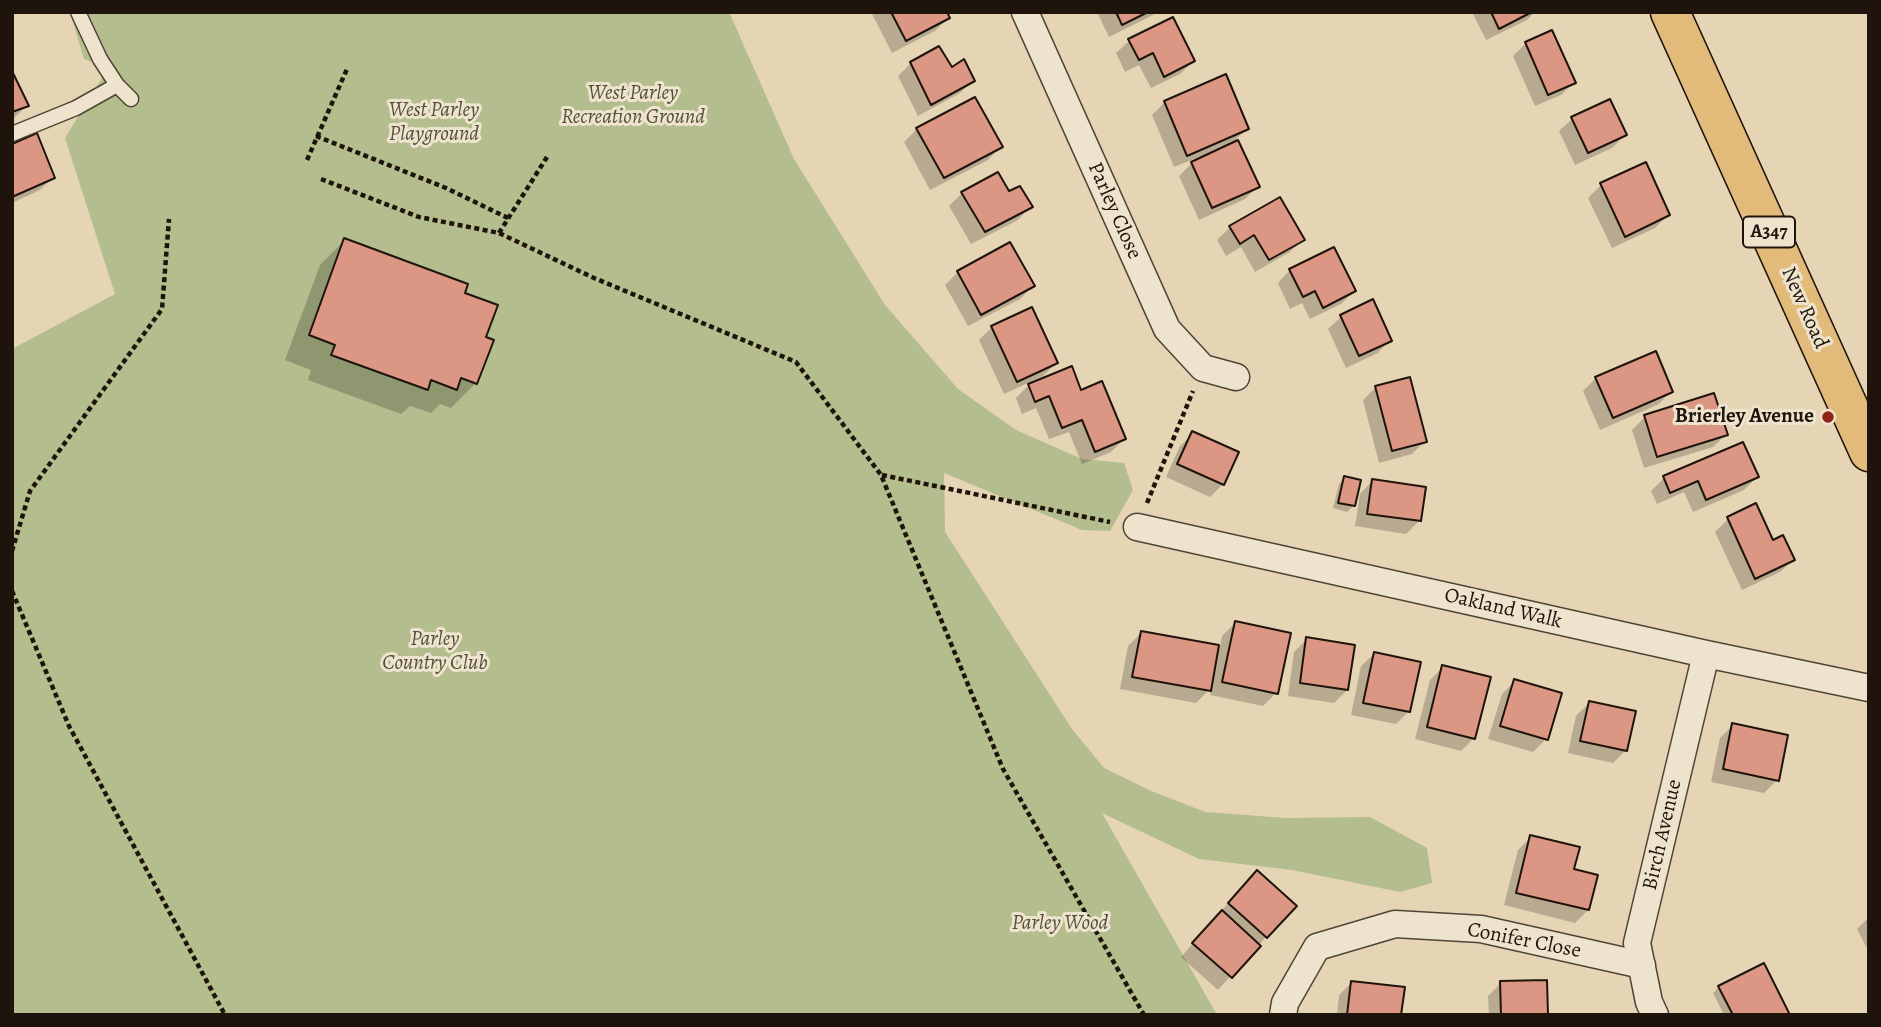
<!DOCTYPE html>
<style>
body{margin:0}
#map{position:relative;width:1881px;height:1027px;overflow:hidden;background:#e5d5b4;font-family:Alegreya,serif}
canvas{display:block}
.frame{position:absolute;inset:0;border:14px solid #1f140c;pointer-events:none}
</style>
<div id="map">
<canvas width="1881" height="1027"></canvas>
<div class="frame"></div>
</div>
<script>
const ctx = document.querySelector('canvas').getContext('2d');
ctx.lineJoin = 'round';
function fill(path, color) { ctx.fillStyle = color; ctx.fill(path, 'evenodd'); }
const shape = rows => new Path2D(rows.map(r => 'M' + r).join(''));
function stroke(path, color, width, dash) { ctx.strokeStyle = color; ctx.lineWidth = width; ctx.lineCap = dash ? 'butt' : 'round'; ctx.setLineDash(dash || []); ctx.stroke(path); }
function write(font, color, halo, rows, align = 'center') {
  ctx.font = font + ' Alegreya,serif'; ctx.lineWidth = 6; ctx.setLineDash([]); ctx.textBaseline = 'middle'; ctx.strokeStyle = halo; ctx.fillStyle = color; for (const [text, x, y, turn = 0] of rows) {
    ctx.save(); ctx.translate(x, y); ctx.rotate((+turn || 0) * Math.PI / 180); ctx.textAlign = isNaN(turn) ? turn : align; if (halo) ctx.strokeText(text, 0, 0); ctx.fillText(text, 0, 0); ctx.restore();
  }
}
fill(shape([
 [70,12,729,12,794,159,885,305,958,389,1016,430,1082,459,1124,463,1133,490,1110,531,1082,530,944,473,945,532,1072,729,1104,768,1149,790,1205,812,1286,818,1370,817,1427,848,1432,883,1400,892,1292,870,1199,859,1102,813,1217,1015,12,1015,12,349,115,294,65,138,108,68,84,59]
]), '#b3bd8e');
fill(shape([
 [871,12,945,12,948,18,935,31,892,53],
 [1097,12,1159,12,1109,37],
 [1472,12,1535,12,1527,20,1486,40],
 [1129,41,1193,61,1180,74,1151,88,1139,65,1125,72,1116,53],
 [1526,43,1574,82,1561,95,1535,106,1513,56],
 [911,63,951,70,973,80,960,93,918,116,898,76],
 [12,75,26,106,12,120],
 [974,99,1000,147,988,160,930,190,904,142,917,129],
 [1609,101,1625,135,1612,148,1575,165,1559,131,1572,119],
 [1165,102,1247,129,1236,139,1258,186,1245,199,1199,220,1179,176,1192,163,1200,159,1199,157,1174,167,1152,115],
 [12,146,53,177,40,190,12,203],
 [1601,185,1668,215,1655,228,1612,248,1588,198],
 [962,193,1009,193,1030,207,1018,220,971,244,949,206],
 [1230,227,1302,240,1290,252,1255,272,1241,247,1226,256,1217,240],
 [345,240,462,294,483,338,476,383,451,408,440,404,431,413,410,406,401,414,308,380,311,370,285,360,320,265],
 [1290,270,1354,291,1341,304,1310,319,1302,303,1290,309,1278,283],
 [958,272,1033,286,1020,299,968,326,945,285],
 [1341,317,1390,340,1378,353,1346,368,1328,329],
 [992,327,1056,363,1043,376,1004,394,979,340],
 [1596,378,1671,391,1659,404,1600,430,1583,391],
 [1032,382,1081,392,1124,439,1111,452,1082,464,1069,432,1049,439,1036,408,1022,414,1016,398],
 [1376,387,1425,441,1412,454,1379,463,1363,400],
 [1645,417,1726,434,1713,447,1644,468,1632,430],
 [1193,434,1223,484,1210,497,1166,477,1180,446],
 [1757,477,1744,490,1693,512,1684,492,1657,504,1651,491,1664,478],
 [1345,478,1353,506,1347,512,1333,508,1339,484],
 [1372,481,1419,521,1406,534,1355,526,1360,494],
 [1755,506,1772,542,1793,560,1780,572,1742,590,1715,532,1728,519],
 [1235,623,1276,693,1263,706,1210,695,1212,687,1196,703,1120,689,1128,646,1141,633,1220,647,1222,636],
 [1307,639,1347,690,1334,703,1288,696,1294,652],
 [1374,654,1409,711,1396,724,1351,715,1361,666],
 [1443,667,1474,738,1461,751,1415,739,1430,680],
 [1515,681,1546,739,1533,752,1488,739,1502,694],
 [1589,703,1626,750,1613,763,1568,753,1576,716],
 [1733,725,1777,780,1764,793,1711,782,1720,738],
 [1531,837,1572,870,1588,910,1575,923,1504,905,1518,850],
 [1244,885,1266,937,1218,990,1181,957],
 [1869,917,1869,952,1857,929],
 [1352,982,1399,1015,1337,1015,1339,995],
 [1501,983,1546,1015,1489,1015,1488,996],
 [1719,987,1788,1015,1724,1015,1713,993]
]), '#0003');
const building = shape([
 [891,12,947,12,950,18,906,41,891,12],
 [1116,12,1148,12,1122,25,1116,12],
 [1491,12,1532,12,1499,29,1491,12],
 [1173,17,1195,61,1164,77,1153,53,1139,60,1128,39,1173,17],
 [1552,30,1576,83,1548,95,1525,42,1552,30],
 [939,46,952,67,964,59,975,81,931,105,910,62,939,46],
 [12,71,29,106,12,112,12,71],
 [1226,74,1249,129,1187,156,1164,101,1226,74],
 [975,97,1003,147,944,178,916,128,975,97],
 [1610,99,1627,135,1588,153,1571,117,1610,99],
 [37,133,55,178,12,197,12,144,37,133],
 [1238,140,1260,187,1212,208,1191,162,1238,140],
 [1646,162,1670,215,1625,237,1600,183,1646,162],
 [998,172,1009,191,1020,186,1033,207,985,232,961,192,998,172],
 [1280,197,1305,240,1269,260,1254,235,1240,244,1229,226,1280,197],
 [344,238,468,284,465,293,498,305,486,337,494,340,477,384,461,378,457,390,431,380,428,390,331,355,335,345,309,335,344,238],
 [1010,242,1035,286,981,315,957,271,1010,242],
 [1334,247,1356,291,1323,308,1315,291,1303,297,1289,269,1334,247],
 [1373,299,1392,341,1359,356,1340,315,1373,299],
 [1032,307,1058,363,1017,382,991,326,1032,307],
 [1656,351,1673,392,1613,418,1595,377,1656,351],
 [1072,366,1081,390,1102,381,1126,439,1095,452,1082,420,1062,428,1049,396,1035,402,1028,384,1072,366],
 [1410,377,1427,442,1392,451,1375,386,1410,377],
 [1714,393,1728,435,1657,457,1644,415,1714,393],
 [1192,431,1239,452,1224,485,1177,464,1192,431],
 [1743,442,1759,477,1706,500,1698,481,1670,493,1663,476,1743,442],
 [1344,476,1361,480,1355,506,1338,503,1344,476],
 [1372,479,1426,487,1421,521,1367,514,1372,479],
 [1756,503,1773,540,1783,535,1795,560,1755,579,1727,517,1756,503],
 [1235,621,1291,633,1278,694,1222,682,1235,621],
 [1141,631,1219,645,1211,691,1132,677,1141,631],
 [1306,637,1355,645,1348,690,1300,683,1306,637],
 [1374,652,1421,662,1410,712,1363,703,1374,652],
 [1442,665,1491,677,1475,739,1427,727,1442,665],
 [1514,679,1562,693,1548,740,1500,726,1514,679],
 [1589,701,1636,711,1627,751,1580,741,1589,701],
 [1732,723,1788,735,1779,781,1723,769,1732,723],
 [1530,835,1580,847,1574,869,1598,875,1589,910,1516,893,1530,835],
 [1257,870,1297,906,1267,938,1228,903,1257,870],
 [1222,910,1261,946,1232,978,1192,943,1222,910],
 [1764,963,1790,1015,1733,1015,1718,986,1764,963],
 [1547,980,1548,1015,1501,1015,1500,981,1547,980],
 [1351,981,1405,987,1401,1015,1347,1015,1351,981]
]);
fill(building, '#dc9784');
stroke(building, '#1f140c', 2);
const service = shape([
 [78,12,100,59,117,85,131,99],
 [12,134,76,108,117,85]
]);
const minor = shape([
 [1025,12,1167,329,1203,368,1236,377],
 [1137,527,1706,654,1869,688],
 [1283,1015,1285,1003,1317,947,1395,924,1481,929,1642,965],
 [1655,1015,1649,1002,1637,943,1706,654]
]);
const primary = shape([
 [1670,12,1869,452]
]);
stroke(service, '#504436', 17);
stroke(minor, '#504436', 29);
stroke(primary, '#1f140c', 41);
stroke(shape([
 [316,136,446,188,508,218],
 [307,160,347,69],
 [321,179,419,217,499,233,594,278,796,362,881,475,1003,769,1144,1015],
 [499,233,547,157],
 [882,475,1110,522],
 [1147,503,1193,391],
 [12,551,30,491,162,309,169,219],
 [12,591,69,726,225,1015]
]), '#1f140c', 4.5, [5, 3.5]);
stroke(service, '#eee4ce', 14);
stroke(minor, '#eee4ce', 26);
stroke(primary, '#e2ba7a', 38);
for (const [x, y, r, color] of [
 [1828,417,7,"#8f2418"]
]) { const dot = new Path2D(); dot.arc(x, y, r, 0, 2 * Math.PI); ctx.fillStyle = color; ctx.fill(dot); stroke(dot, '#eee4ce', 2.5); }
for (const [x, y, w] of [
 [1769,232,52]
]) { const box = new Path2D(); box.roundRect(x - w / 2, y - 15.5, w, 31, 5); ctx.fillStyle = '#eee4ce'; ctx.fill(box); stroke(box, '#1f140c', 2); }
write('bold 19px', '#1f140c', null, [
 ["A347",1769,232]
]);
write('italic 21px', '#534f3a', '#eee4ce', [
 ["West Parley",633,94],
 ["Recreation Ground",633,118],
 ["West Parley",434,111],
 ["Playground",434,135],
 ["Parley",435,640],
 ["Country Club",435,664],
 ["Parley Wood",1060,924]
]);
write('21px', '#1f140c', '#eee4ce', [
 ["Parley Close",1114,211,66],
 ["New Road",1804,308,66],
 ["Oakland Walk",1503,609,13],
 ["Birch Avenue",1663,835,-77],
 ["Conifer Close",1524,941,11]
]);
write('bold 21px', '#1f140c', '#eee4ce', [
 ["Brierley Avenue",1814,417]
], 'right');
</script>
